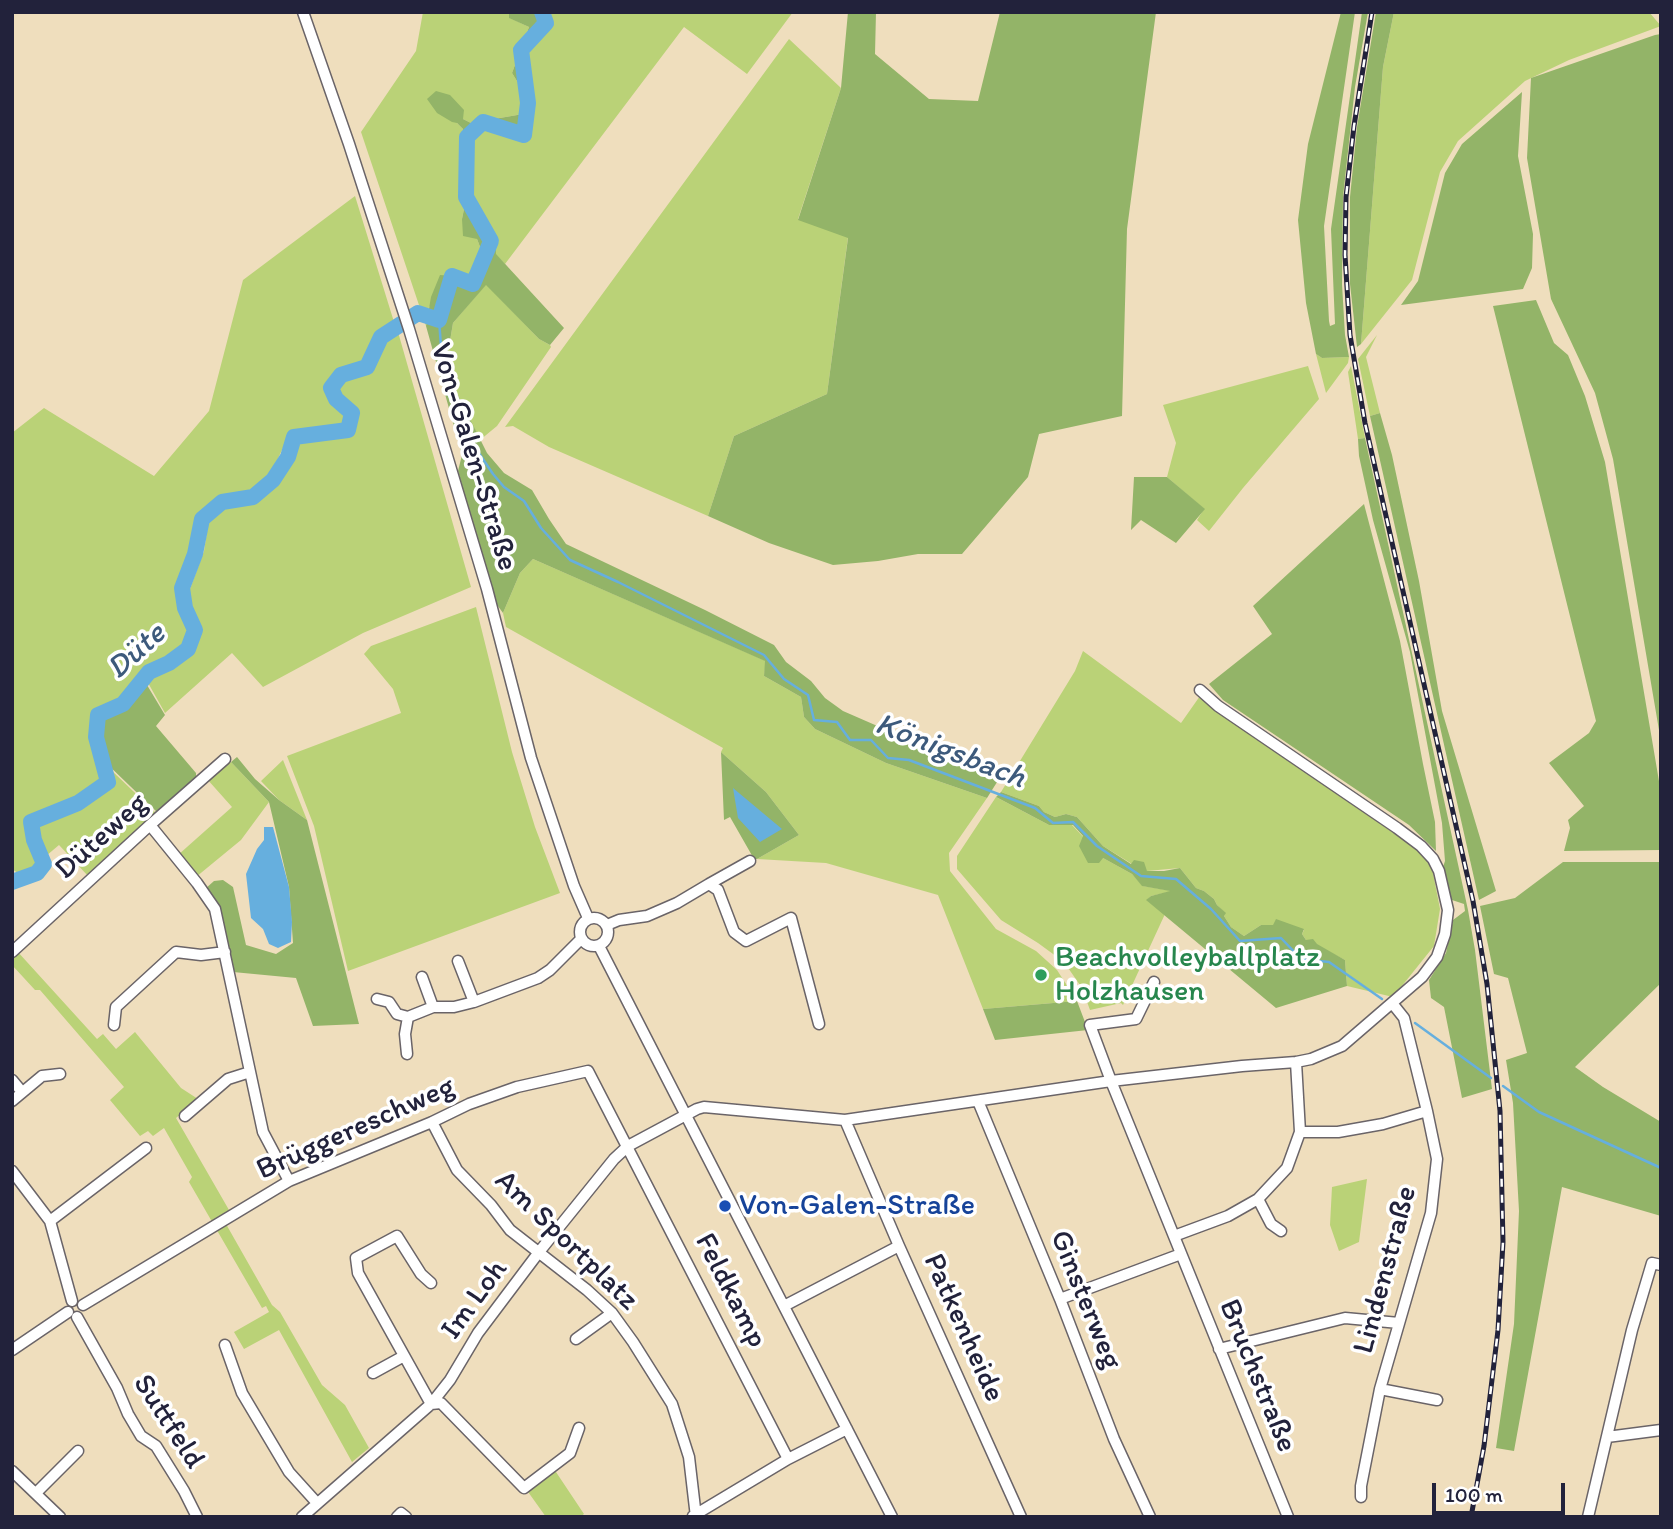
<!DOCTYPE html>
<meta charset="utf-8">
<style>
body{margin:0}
#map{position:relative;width:1673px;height:1529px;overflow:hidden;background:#efdebd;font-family:Itim,sans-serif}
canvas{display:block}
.frame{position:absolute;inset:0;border:14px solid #22223b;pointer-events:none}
.scale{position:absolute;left:1432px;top:1483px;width:133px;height:32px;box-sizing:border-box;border:4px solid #22223b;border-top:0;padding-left:9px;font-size:21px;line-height:24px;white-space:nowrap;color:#22223b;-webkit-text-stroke:5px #fff;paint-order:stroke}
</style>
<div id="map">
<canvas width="1673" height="1529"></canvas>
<div class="frame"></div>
<div class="scale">100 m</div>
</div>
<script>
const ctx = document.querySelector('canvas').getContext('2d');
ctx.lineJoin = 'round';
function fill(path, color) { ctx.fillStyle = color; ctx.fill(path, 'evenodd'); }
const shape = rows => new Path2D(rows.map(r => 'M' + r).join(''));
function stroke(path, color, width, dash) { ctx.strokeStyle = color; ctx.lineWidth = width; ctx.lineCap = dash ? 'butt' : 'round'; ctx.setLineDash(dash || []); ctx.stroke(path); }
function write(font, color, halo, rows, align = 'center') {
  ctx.font = font + ' Itim,sans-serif'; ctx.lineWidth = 7; ctx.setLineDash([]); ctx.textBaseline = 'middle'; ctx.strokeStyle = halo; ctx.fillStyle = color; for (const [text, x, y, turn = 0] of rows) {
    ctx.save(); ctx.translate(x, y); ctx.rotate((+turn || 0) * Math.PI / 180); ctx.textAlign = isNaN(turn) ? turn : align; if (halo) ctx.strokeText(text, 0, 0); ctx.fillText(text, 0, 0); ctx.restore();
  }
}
fill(shape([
 [423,12,509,12,510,18,529,27,512,73,520,86,523,114,471,123,463,119,457,123,463,129,462,200,464,209,462,219,477,239,482,252,468,277,429,307,426,326,361,132,416,51],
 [548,12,793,12,747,74,684,27,505,264,495,254,469,199,471,141,484,126,524,139,532,130,524,53,548,24],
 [1394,12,1649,12,1661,26,1569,60,1525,81,1458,141,1440,172,1412,280,1361,344,1383,67],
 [789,39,841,88,798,219,848,237,827,394,734,436,708,516,549,447,513,426,505,427],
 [355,196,394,322,376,332,363,363,338,371,324,387,330,403,346,416,344,425,290,433,273,469,251,492,220,496,197,516,189,554,176,585,179,607,189,628,184,647,165,660,144,668,120,702,94,714,91,738,103,780,75,801,27,819,29,842,39,862,22,876,12,869,12,433,44,408,154,476,209,411,243,280],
 [486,284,539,339,550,345,551,347,497,426,480,440,452,383,448,353,453,323],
 [398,332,471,587,363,633,263,687,232,653,165,713,147,681,152,674,171,667,192,655,202,629,187,597,204,551,209,519,225,506,255,502,278,484,293,459,298,441,350,436,358,412,338,396,335,389,344,379,371,370,384,338],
 [1377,335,1366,357,1380,413,1370,416,1358,359],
 [1316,354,1322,358,1349,357,1348,363,1326,393],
 [1308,366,1319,399,1243,488,1209,531,1197,520,1204,509,1167,477,1176,443,1163,405],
 [1351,366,1365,438,1358,439,1348,372],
 [533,559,766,661,764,676,801,697,804,717,815,729,886,763,987,798,949,853,950,871,996,929,1036,951,1057,970,1077,1001,983,1009,938,895,826,863,757,859,799,835,766,792,721,752,723,748,506,627,503,613,520,573],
 [476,607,512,752,535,827,560,893,348,971,314,826,287,756,401,713,393,689,364,654,371,646],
 [1083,651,1181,723,1200,696,1216,711,1417,849,1429,862,1433,873,1440,909,1434,946,1393,997,1347,986,1345,960,1306,940,1302,934,1304,930,1273,925,1261,925,1244,936,1231,927,1224,916,1225,913,1217,905,1214,899,1204,891,1196,888,1180,868,1147,871,1132,864,1103,846,1077,817,1066,814,1055,817,1044,812,1039,806,1001,792,1075,671],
 [283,760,307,820,279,800,261,781],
 [231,762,269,802,241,840,196,877,178,855,232,807,207,779],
 [109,768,157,814,89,877,59,845,46,856,38,837,36,824,81,808,113,784],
 [996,797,1049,825,1072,825,1103,858,1132,874,1143,886,1173,891,1151,896,1147,900,1165,914,1123,1005,1121,1003,1090,1010,1082,988,1064,962,1038,943,1001,920,957,869,957,856],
 [17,951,97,1039,103,1034,116,1049,135,1032,181,1088,198,1099,176,1118,229,1210,222,1217,272,1305,280,1312,322,1385,345,1405,369,1448,352,1462,279,1330,244,1349,234,1332,269,1312,266,1306,262,1308,189,1182,192,1177,164,1128,153,1136,148,1131,140,1136,110,1100,124,1087,40,990,35,990,12,965,12,956],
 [1367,1179,1359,1242,1339,1251,1330,1225,1332,1187],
 [554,1469,584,1514,580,1517,546,1517,526,1489]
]), '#bad277');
fill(shape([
 [509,12,548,12,548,24,524,53,532,130,525,139,484,126,471,141,469,199,495,235,496,254,564,328,550,345,539,339,486,285,453,323,448,353,452,383,487,453,504,473,532,490,549,519,566,544,705,610,774,645,786,662,811,681,825,698,843,711,999,779,987,798,886,763,815,729,804,717,801,697,764,676,765,661,533,559,520,573,503,613,495,602,458,471,462,455,426,326,431,297,440,275,467,277,482,252,477,239,463,236,462,219,464,209,462,200,463,129,457,123,452,122,437,113,427,99,436,91,450,95,464,110,463,119,471,123,523,114,520,86,512,73,529,27,509,18],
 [848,12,876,12,875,54,929,99,978,101,1000,12,1156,12,1127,229,1122,416,1039,434,1028,477,962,554,918,554,878,561,833,565,769,543,708,516,734,436,827,394,848,238,798,220,841,88],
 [1341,12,1355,12,1324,226,1329,321,1330,326,1335,324,1331,229,1362,12,1368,12,1355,87,1343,197,1342,284,1345,335,1349,357,1322,358,1316,354,1306,303,1298,220,1308,144],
 [1376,12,1394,12,1383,67,1361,344,1357,347,1350,284,1350,197,1357,127],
 [1661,34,1661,742,1613,459,1595,393,1551,299,1527,158,1531,78,1655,35],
 [1522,92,1518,156,1533,234,1532,268,1523,289,1401,305,1418,281,1445,173,1462,144],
 [1536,300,1554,343,1568,355,1585,396,1605,462,1661,793,1661,850,1564,851,1570,828,1568,820,1584,806,1549,763,1589,733,1596,721,1493,306],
 [1380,413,1392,455,1419,581,1442,711,1496,891,1479,900,1370,416],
 [1365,438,1468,910,1475,950,1492,1089,1462,1098,1444,1007,1431,998,1429,980,1446,953,1453,920,1465,911,1464,904,1449,899,1442,870,1445,861,1442,823,1410,652,1373,520,1359,456,1358,439],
 [1134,477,1167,477,1205,509,1176,543,1141,520,1131,530],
 [1364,504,1400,641,1423,764,1435,822,1436,851,1409,825,1223,700,1209,684,1272,634,1253,606],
 [144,680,165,715,156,726,196,773,196,780,158,813,103,760,96,737,98,715,123,704],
 [721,752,766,792,799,835,757,859,754,859,730,817,724,820],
 [237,757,255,779,279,800,307,820,359,1024,313,1026,296,978,233,972,205,889,214,881,223,880,233,887,246,945,276,954,293,943,289,887,269,802,231,762],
 [1001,792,1039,806,1044,812,1055,817,1066,814,1077,817,1103,846,1131,864,1134,860,1144,862,1147,871,1164,871,1180,868,1196,888,1204,891,1214,899,1217,905,1226,913,1224,916,1231,927,1244,936,1261,925,1273,925,1276,919,1304,929,1302,934,1306,940,1313,939,1317,944,1345,960,1347,986,1276,1008,1146,900,1151,896,1170,891,1142,886,1132,874,1103,858,1099,863,1088,863,1079,846,1083,836,1073,825,1049,825,998,798,996,797],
 [1563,862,1661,862,1661,983,1575,1067,1603,1087,1661,1122,1661,1216,1562,1187,1514,1451,1496,1448,1514,1324,1519,1211,1513,1103,1506,1060,1527,1053,1508,978,1494,974,1480,906,1515,898],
 [1077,1001,1088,1030,995,1040,983,1009]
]), '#93b468');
fill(shape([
 [733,788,782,829,760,842,738,818],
 [264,827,273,827,289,887,292,922,291,942,278,948,269,944,263,929,251,918,246,874,257,849,264,840]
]), '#66afde');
stroke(shape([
 [439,320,444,385,470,440,493,474,504,487,524,501,541,528,570,560,618,582,764,655,784,679,808,695,814,720,837,722,850,740,871,740,888,758,909,760,1035,808,1053,823,1073,822,1097,846,1141,876,1176,879,1211,909,1240,941,1281,938,1301,959,1329,962,1382,999],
 [1415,1023,1491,1078],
 [1503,1086,1539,1112,1661,1168]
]), '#66afde', 2.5);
stroke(shape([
 [12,882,37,873,44,864,34,840,31,822,78,803,108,782,96,737,98,715,123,704,149,672,169,663,188,649,195,630,185,608,182,588,195,554,202,519,222,502,253,497,273,480,288,457,294,437,348,430,352,413,336,399,331,388,341,375,367,367,381,337,418,313,439,320,452,276,473,284,491,241,466,197,467,137,483,122,524,135,528,103,521,50,546,23,542,12]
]), '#66afde', 16);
const minor = shape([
 [303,12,349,144,409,329,487,589,531,758,574,886,588,918],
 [150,825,197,883,215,909,263,1132,289,1181],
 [709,884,750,861],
 '580 932a14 14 0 1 1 28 0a14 14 0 1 1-28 0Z',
 [607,925,619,920,647,916,677,903,709,884,718,890,734,932,746,941,791,918,819,1024],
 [599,946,892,1517],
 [12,952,150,825,225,759],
 [458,961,474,1002],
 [422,977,433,1007],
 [1154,982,1136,1019,1090,1025,1111,1081,1288,1517],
 [377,999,389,1002,397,1014,408,1017],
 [114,1025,116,1007,176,952,201,955,225,952],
 [407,1054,405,1034,408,1017,433,1007,454,1007,474,1002,538,978,550,970,581,939],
 [12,1080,22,1092],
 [12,1101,42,1076,60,1074],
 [978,1101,1060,1299,1114,1439,1150,1517],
 [185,1116,228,1079,250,1072],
 [845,1120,899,1246,1021,1517],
 [432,1122,457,1170,491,1205,510,1230,587,1290,612,1313,633,1342,672,1404,689,1457,696,1517],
 [1300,1132,1338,1132,1383,1124,1427,1111],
 [12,1171,50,1221,72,1301],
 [1258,1199,1271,1224,1281,1231],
 [50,1221,146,1148],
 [1174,1236,1228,1216,1258,1199,1287,1168,1300,1132,1296,1062],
 [431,1283,421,1274,397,1236,356,1258,358,1273,431,1404,441,1403,524,1488,570,1453,579,1428],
 [1060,1299,1181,1254],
 [83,1305,289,1181,432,1122,469,1104,517,1087,588,1071,788,1459],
 [784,1306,899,1246],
 [77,1317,117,1388,128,1414,141,1436,156,1446,184,1491,197,1517],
 [576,1339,612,1313],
 [225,1345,242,1393,289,1472,317,1503],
 [1219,1349,1345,1318,1399,1323],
 [12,1350,68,1312],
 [373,1373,404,1356],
 [1380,1389,1437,1400],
 [1607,1437,1661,1430],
 [12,1471,60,1517],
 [36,1493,78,1451],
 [1361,1497,1361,1486,1380,1389,1431,1213,1437,1159,1427,1111,1404,1018,1392,1003],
 [693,1516,788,1459,847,1429],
 [302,1517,431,1404,450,1380,478,1333,539,1252,614,1159,628,1146,697,1109,704,1107,845,1120,1111,1081,1242,1066,1296,1062,1311,1059,1342,1046,1422,977,1437,957,1445,934,1448,910,1439,871,1433,859,1421,846,1397,828,1218,706,1200,690],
 [397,1517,401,1513,406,1517],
 [1588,1517,1632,1330,1652,1263,1661,1265]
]);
stroke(minor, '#6a6468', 13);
stroke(minor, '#fff', 10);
const rail = shape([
 [1372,12,1354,126,1346,197,1345,255,1350,335,1365,423,1473,901,1487,984,1500,1111,1503,1242,1498,1330,1484,1446,1471,1517]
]);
stroke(rail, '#22223b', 5);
stroke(rail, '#fff', 2.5, [8]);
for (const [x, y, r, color] of [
 [1041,975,7,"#2e9e5b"],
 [725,1206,7,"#1a4fb4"]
]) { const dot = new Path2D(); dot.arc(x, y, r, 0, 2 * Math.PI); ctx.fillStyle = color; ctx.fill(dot); stroke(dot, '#fff', 2.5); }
write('30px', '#22223b', '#fff', [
 ["Von-Galen-Straße",473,457,73],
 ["Düteweg",102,837,-42],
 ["Brüggereschweg",356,1129,-24],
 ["Am Sportplatz",566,1241,44],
 ["Lindenstraße",1386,1270,-75],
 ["Feldkamp",730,1291,63],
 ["Im Loh",475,1300,-54],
 ["Ginsterweg",1085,1300,68],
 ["Patkenheide",963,1328,66],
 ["Bruchstraße",1257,1376,68],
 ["Suttfeld",168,1422,57]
]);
write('30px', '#27864d', '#fff', [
 ["Beachvolleyballplatz",1055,958],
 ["Holzhausen",1055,992]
], 'left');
write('30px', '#164399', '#fff', [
 ["Von-Galen-Straße",739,1206]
], 'left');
write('italic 32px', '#3d5a7c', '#fff', [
 ["Düte",137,652,-42],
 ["Königsbach",950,752,21]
]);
</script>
